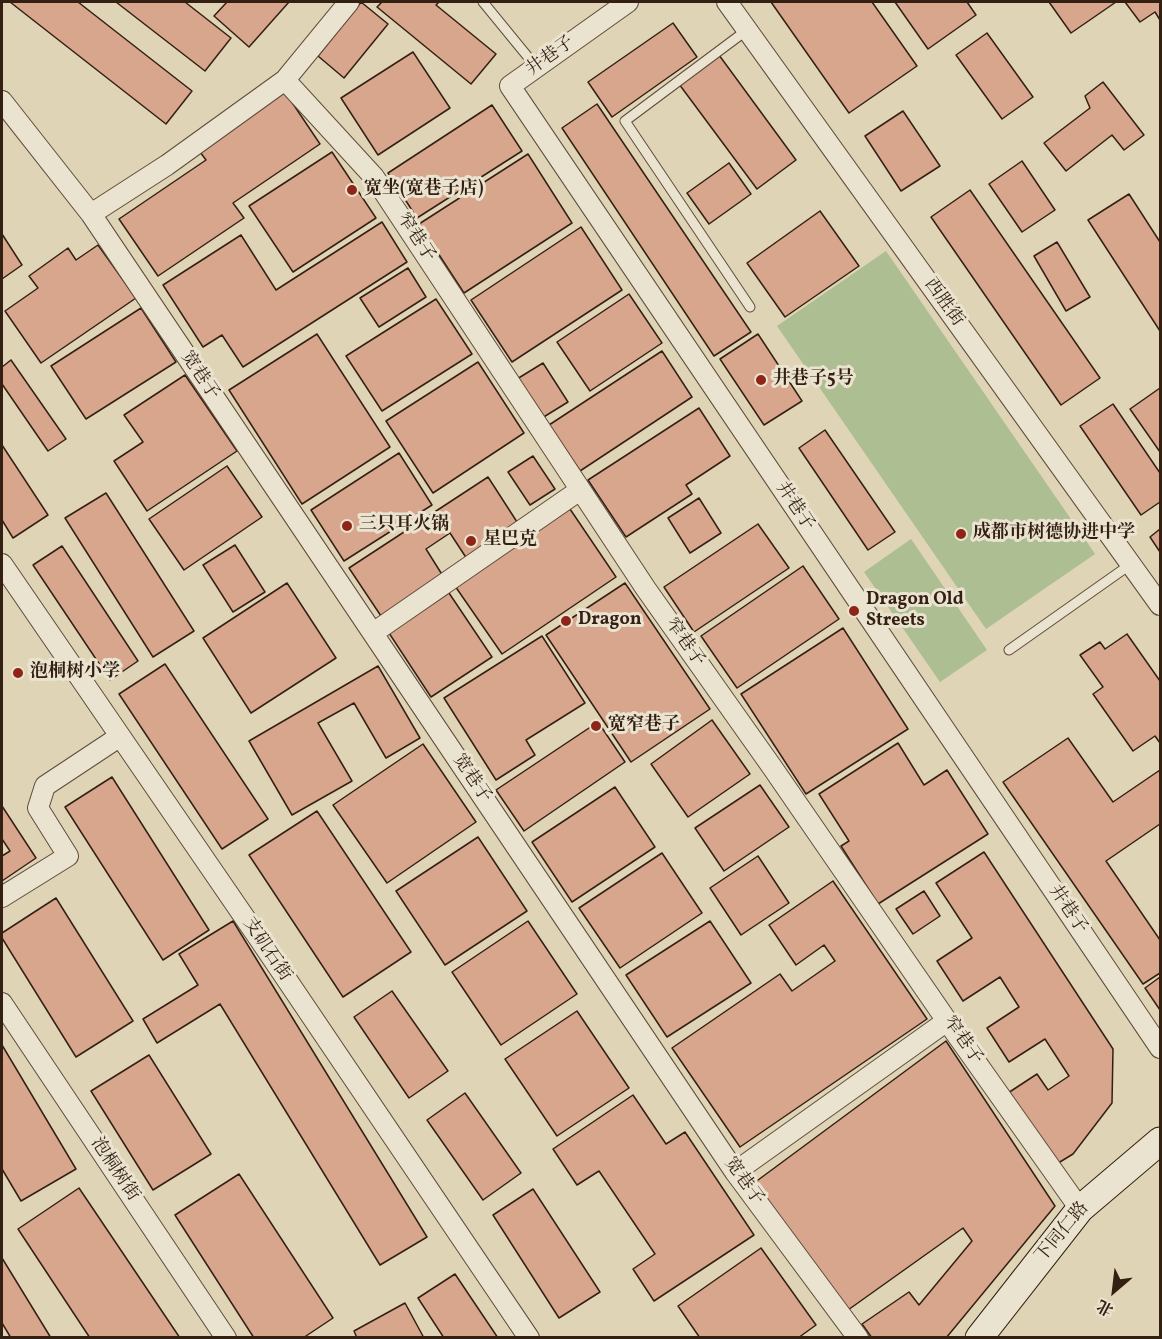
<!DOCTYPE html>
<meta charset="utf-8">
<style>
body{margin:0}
#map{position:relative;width:1162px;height:1339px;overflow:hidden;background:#dfd4b5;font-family:Vollkorn,"Noto Serif SC",serif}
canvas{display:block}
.frame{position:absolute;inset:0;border:3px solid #341f13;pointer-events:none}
.north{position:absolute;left:1084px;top:1261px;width:60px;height:60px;-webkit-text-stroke:4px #eae3cf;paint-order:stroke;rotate:208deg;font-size:16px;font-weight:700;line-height:24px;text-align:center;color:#341f13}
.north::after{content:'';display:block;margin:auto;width:21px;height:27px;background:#341f13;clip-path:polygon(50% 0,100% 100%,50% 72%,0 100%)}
</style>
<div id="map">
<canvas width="1162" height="1339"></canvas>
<div class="frame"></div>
<div class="north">北</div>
</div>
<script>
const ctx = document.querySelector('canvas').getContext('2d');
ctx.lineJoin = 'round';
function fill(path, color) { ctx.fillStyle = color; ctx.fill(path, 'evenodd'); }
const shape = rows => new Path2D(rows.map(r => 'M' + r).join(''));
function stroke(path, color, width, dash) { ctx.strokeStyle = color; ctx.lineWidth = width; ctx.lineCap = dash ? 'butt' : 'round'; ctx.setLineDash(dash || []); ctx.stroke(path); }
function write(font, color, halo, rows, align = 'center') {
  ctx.font = font + ' Vollkorn,"Noto Serif SC",serif'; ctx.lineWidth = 6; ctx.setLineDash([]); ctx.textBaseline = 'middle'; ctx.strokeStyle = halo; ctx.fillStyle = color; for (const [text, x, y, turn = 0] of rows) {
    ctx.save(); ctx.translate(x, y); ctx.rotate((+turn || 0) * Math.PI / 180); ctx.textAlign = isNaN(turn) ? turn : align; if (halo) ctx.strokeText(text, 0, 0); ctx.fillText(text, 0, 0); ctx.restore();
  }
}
fill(shape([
 [886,251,1095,554,986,629,777,326],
 [911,539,987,650,940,682,864,572]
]), '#acbe92');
const building = shape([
 [10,2,78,2,192,91,166,124,10,2],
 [116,2,185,2,231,38,205,71,116,2],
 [227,2,289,2,249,47,214,16,227,2],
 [361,2,388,24,344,78,318,56,361,2],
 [382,2,439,2,436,5,496,54,471,84,377,7,382,2],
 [771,2,872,2,917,66,849,113,771,2],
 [895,2,967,2,976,15,928,49,895,2],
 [1049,2,1116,2,1071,33,1049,2],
 [1125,2,1160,2,1160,20,1155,12,1140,22,1125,2],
 [673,23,697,57,612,117,588,82,673,23],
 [987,33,1033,97,1002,119,956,55,987,33],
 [413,52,450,108,378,155,341,98,413,52],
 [719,55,796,160,757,189,679,84,719,55],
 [1103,82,1144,135,1124,150,1112,135,1066,171,1044,143,1090,108,1085,96,1103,82],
 [283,89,320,144,233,203,244,218,158,276,119,219,206,160,197,148,283,89],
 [597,104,751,332,714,356,562,128,597,104],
 [492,105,522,151,417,218,388,173,492,105],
 [903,111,940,166,901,191,865,136,903,111],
 [332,152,376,218,293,272,249,206,332,152],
 [528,154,572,223,464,293,419,224,528,154],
 [1022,161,1055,210,1022,232,989,184,1022,161],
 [729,163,751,194,709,224,687,193,729,163],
 [970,190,1100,378,1061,405,931,217,970,190],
 [1129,194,1160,242,1160,331,1088,220,1129,194],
 [820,211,859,266,785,317,747,263,820,211],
 [382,222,407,262,243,367,222,335,203,347,163,285,241,235,276,290,382,222],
 [581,227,622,290,512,362,471,300,581,227],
 [2,234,22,265,2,279,2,234],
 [1057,242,1090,297,1066,311,1034,256,1057,242],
 [98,245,136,298,41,363,5,311,38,288,29,276,68,248,76,260,98,245],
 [408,268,426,297,379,327,360,298,408,268],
 [629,294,662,343,590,391,557,342,629,294],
 [436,299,472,354,382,411,346,356,436,299],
 [141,308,176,362,86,419,51,366,141,308],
 [317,334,390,447,302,504,229,390,317,334],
 [758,334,802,401,764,425,720,359,758,334],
 [662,351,692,397,580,471,549,425,662,351],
 [11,360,66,439,48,451,2,384,2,367,11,360],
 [478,362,524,433,433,493,386,421,478,362],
 [543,363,568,402,542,418,517,379,543,363],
 [185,375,237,451,147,511,114,461,143,442,124,415,185,375],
 [1160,388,1160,452,1130,409,1160,388],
 [1113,404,1160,473,1160,502,1141,515,1080,426,1113,404],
 [699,408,730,456,686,485,692,494,626,537,588,480,699,408],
 [825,430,895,532,868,550,799,448,825,430],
 [2,445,48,515,13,538,2,520,2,445],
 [399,453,432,505,344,561,311,510,399,453],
 [533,456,555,489,530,505,508,472,533,456],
 [227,466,262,517,184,570,149,519,227,466],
 [488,477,519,525,467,559,450,533,426,549,443,576,381,616,349,568,488,477],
 [106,493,194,631,153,657,65,518,106,493],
 [699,498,721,533,690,553,668,518,699,498],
 [570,509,616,577,502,654,455,586,570,509],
 [758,524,789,568,694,632,664,587,758,524],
 [1160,529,1160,552,1150,537,1160,529],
 [235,545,265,592,233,612,203,565,235,545],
 [62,546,138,661,110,680,33,565,62,546],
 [803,566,839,619,737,688,701,636,803,566],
 [287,583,336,658,251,713,203,638,287,583],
 [625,583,710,709,631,762,546,635,625,583],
 [449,593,492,657,431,697,389,633,449,593],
 [843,628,908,729,806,794,741,694,843,628],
 [1127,634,1160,681,1160,743,1155,736,1133,751,1093,694,1103,687,1080,655,1100,642,1105,649,1127,634],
 [542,636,585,703,526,740,535,755,496,780,444,698,542,636],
 [165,664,268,819,222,849,119,694,165,664],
 [378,666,420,738,386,758,354,703,318,723,352,781,292,815,249,741,378,666],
 [712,720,750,774,688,817,651,764,712,720],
 [598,722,625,762,524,831,496,790,598,722],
 [1068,738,1113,802,1160,770,1160,824,1106,861,1160,940,1160,973,1143,984,1003,782,1068,738],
 [898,743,924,785,947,770,988,834,878,904,841,846,849,841,819,794,898,743],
 [423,744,476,822,387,883,333,805,423,744],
 [112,777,209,930,163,960,65,807,112,777],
 [760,785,789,827,724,871,695,828,760,785],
 [615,787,655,847,572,902,532,842,615,787],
 [2,806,36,858,2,881,2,856,10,851,2,839,2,806],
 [317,811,411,952,343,997,249,855,317,811],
 [478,837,527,911,445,965,396,891,478,837],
 [984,852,1113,1049,1112,1103,1073,1154,1055,1165,1008,1093,1037,1074,1048,1090,1069,1076,1045,1039,1009,1062,987,1028,1019,1007,1000,977,963,1001,937,961,972,938,936,883,984,852],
 [662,853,702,913,620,968,579,908,662,853],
 [758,856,789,903,741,935,710,888,758,856],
 [833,881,927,1019,740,1147,672,1048,780,974,792,991,835,961,824,945,796,965,769,925,833,881],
 [924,891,940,916,913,934,896,909,924,891],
 [56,898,133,1021,76,1057,2,938,2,933,56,898],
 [233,921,427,1237,380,1265,220,1004,157,1043,143,1019,198,985,179,954,233,921],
 [528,921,577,994,501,1045,452,972,528,921],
 [710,921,751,983,667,1037,626,975,710,921],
 [1160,977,1160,1010,1145,988,1160,977],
 [392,991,448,1071,409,1098,354,1017,392,991],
 [577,1011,629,1088,557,1136,505,1059,577,1011],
 [946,1041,1055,1206,946,1338,872,1338,862,1324,909,1292,919,1305,972,1241,963,1228,848,1310,754,1183,946,1041],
 [2,1045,76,1169,21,1201,2,1169,2,1045],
 [149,1055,211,1154,153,1190,91,1091,149,1055],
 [465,1093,521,1173,483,1200,427,1120,465,1093],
 [633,1095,666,1144,685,1132,754,1235,654,1301,633,1269,655,1254,599,1171,577,1185,553,1149,633,1095],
 [239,1174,333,1318,303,1338,254,1338,175,1215,239,1174],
 [79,1188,180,1338,90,1338,18,1229,79,1188],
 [533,1189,600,1292,559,1318,493,1215,533,1189],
 [761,1248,816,1325,798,1338,700,1338,678,1306,761,1248],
 [2,1258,51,1338,11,1338,2,1323,2,1258],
 [455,1274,498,1338,444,1338,418,1298,455,1274],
 [405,1303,424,1338,357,1338,354,1331,405,1303]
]);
fill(building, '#d7a68d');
stroke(building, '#341f13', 1.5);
const lane = shape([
 [483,2,537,68],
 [747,30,625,121,750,307],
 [1009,650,1131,564]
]);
const street = shape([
 [628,2,510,86,1160,1048],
 [727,2,1160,605],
 [285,80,374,177,646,589,772,767,947,1021,1080,1209],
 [2,101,91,214,735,1172,858,1338],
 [91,214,167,165,285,80,349,2],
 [2,564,258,937,529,1338],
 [373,633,580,490],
 [2,897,68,856,38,808,45,786,119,737],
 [2,1003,226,1338],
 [735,1172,947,1021]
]);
const secondary = shape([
 [979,1338,1080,1209,1160,1141]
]);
stroke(lane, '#5f4c3c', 11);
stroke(street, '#5f4c3c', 22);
stroke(secondary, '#341f13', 29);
stroke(lane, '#eae3cf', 9);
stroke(street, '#eae3cf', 20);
stroke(secondary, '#eae3cf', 27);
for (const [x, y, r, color] of [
 [352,190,6,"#8f2418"],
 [761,380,6,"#8f2418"],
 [347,526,6,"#8f2418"],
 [961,534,6,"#8f2418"],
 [471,541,6,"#8f2418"],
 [854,611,6,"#8f2418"],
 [566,621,6,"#8f2418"],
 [18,673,6,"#8f2418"],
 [596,726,6,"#8f2418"]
]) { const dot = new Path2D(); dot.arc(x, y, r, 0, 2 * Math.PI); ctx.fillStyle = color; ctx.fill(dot); stroke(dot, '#eae3cf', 2); }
write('18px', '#341f13', '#eae3cf', [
 ["井巷子",551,57,-36],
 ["窄巷子",415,238,57],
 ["西胜街",943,303,54],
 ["宽巷子",199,376,56],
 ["井巷子",794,507,56],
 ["窄巷子",684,643,55],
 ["宽巷子",471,779,56],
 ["井巷子",1067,910,56],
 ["支矶石街",266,950,56],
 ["窄巷子",962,1041,55],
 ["泡桐树街",114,1170,56],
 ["宽巷子",743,1182,54],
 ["下同仁路",1063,1233,-50]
]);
write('bold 18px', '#341f13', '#eae3cf', [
 ["宽坐(宽巷子店)",364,190],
 ["井巷子5号",773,380],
 ["三只耳火锅",359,526],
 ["成都市树德协进中学",973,534],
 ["星巴克",483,541],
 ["Dragon Old",866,601],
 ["Streets",866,622],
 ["Dragon",578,621],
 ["泡桐树小学",30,673],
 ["宽窄巷子",608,726]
], 'left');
</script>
